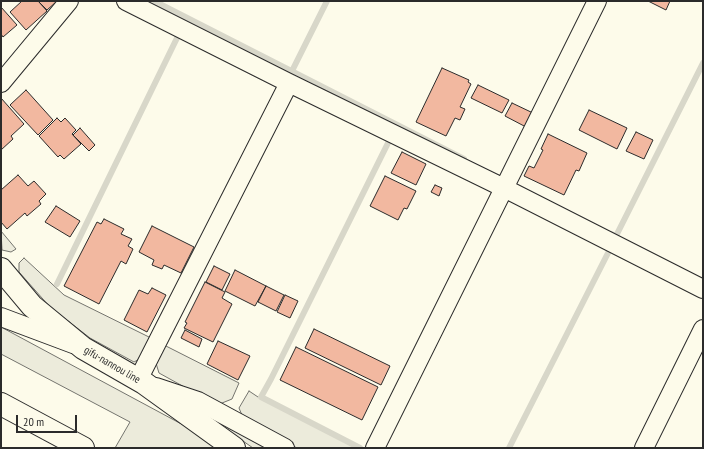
<!DOCTYPE html>
<style>
body{margin:0}
#map{position:relative;width:704px;height:449px;overflow:hidden;background:#fdfbea;font-family:"PT Sans Narrow",sans-serif}
canvas{display:block}
.frame{position:absolute;inset:0;border:2px solid #2b2b2b;pointer-events:none}
.scale{position:absolute;left:16px;top:415px;width:61px;height:18px;box-sizing:border-box;border:2px solid #2b2b2b;border-top:0;padding-left:5px;font-size:12px;line-height:14px;white-space:nowrap;color:#2b2b2b;-webkit-text-stroke:3px #fdfbea;paint-order:stroke}
</style>
<div id="map">
<canvas width="704" height="449"></canvas>
<div class="frame"></div>
<div class="scale">20 m</div>
</div>
<script>
const ctx = document.querySelector('canvas').getContext('2d');
ctx.lineJoin = 'round';
function fill(path, color) { ctx.fillStyle = color; ctx.fill(path, 'evenodd'); }
const shape = rows => new Path2D(rows.map(r => 'M' + r).join(''));
function stroke(path, color, width, dash) { ctx.strokeStyle = color; ctx.lineWidth = width; ctx.lineCap = dash ? 'butt' : 'round'; ctx.setLineDash(dash || []); ctx.stroke(path); }
function write(font, color, halo, rows, align = 'center') {
  ctx.font = font + ' "PT Sans Narrow",sans-serif'; ctx.lineWidth = 3; ctx.setLineDash([]); ctx.textBaseline = 'middle'; ctx.strokeStyle = halo; ctx.fillStyle = color; for (const [text, x, y, turn = 0] of rows) {
    ctx.save(); ctx.translate(x, y); ctx.rotate((+turn || 0) * Math.PI / 180); ctx.textAlign = isNaN(turn) ? turn : align; if (halo) ctx.strokeText(text, 0, 0); ctx.fillText(text, 0, 0); ctx.restore();
  }
}
const green = shape([
 [1,231,16,249,11,252,2,250,1,231],
 [24,258,64,295,153,339,145,356,134,362,90,338,50,307,19,272,19,263,24,258],
 [1,327,187,427,216,448,115,448,130,422,1,354,1,327],
 [162,344,239,383,232,399,217,405,159,373,155,360,162,344],
 [249,391,258,397,356,448,297,448,244,420,239,408,249,391],
 [216,416,274,448,253,448,213,420,216,416]
]);
fill(green, '#ecebdb');
stroke(green, '#74746e', 1);
stroke(shape([
 [154,1,464,159],
 [292,71,327,1],
 [611,234,616,236,703,63],
 [57,284,177,38],
 [360,448,261,397,271,379,388,143],
 [509,448,608,253]
]), '#d8d7c9', 6);
const building = shape([
 [22,1,38,1,47,11,26,30,10,12,22,1],
 [38,1,55,1,56,2,47,10,38,1],
 [648,1,670,1,666,10,648,1],
 [1,7,17,25,3,37,1,34,1,7],
 [442,68,469,80,468,82,471,84,460,107,465,109,460,120,455,118,446,136,416,122,442,68],
 [478,85,509,100,502,113,471,98,478,85],
 [26,90,53,120,38,135,10,105,26,90],
 [1,98,24,124,11,136,13,139,1,150,1,98],
 [512,103,533,113,526,127,505,116,512,103],
 [589,110,627,128,617,149,579,130,589,110],
 [57,118,61,122,65,118,76,130,72,134,81,144,64,159,60,155,58,157,39,136,57,118],
 [80,128,95,145,89,151,73,135,80,128],
 [636,132,653,140,644,159,626,151,636,132],
 [548,134,587,153,579,171,576,170,564,195,524,176,529,166,534,168,543,150,541,149,548,134],
 [402,152,426,164,416,185,391,173,402,152],
 [18,175,28,186,34,181,46,194,39,201,41,204,27,216,25,213,7,229,1,222,1,190,18,175],
 [385,176,416,191,407,209,404,208,398,220,370,206,385,176],
 [435,185,442,188,439,196,431,192,435,185],
 [56,206,80,221,70,237,45,222,56,206],
 [104,219,124,229,121,234,132,239,128,246,133,249,126,264,121,261,99,304,64,286,97,222,101,224,104,219],
 [152,226,194,247,181,273,164,265,162,269,152,265,154,260,139,252,152,226],
 [214,266,230,274,222,290,206,282,214,266],
 [235,270,266,286,255,306,225,291,235,270],
 [205,282,225,292,222,298,232,304,213,342,184,328,187,323,185,322,205,282],
 [266,286,284,295,276,311,258,302,266,286],
 [152,288,166,295,147,332,124,320,139,290,148,294,152,288],
 [285,295,298,301,290,318,277,312,285,295],
 [314,329,390,366,381,385,305,348,314,329],
 [185,330,202,339,199,347,181,338,185,330],
 [218,341,250,356,238,380,207,364,218,341],
 [296,347,378,387,362,420,280,380,296,347]
]);
fill(building, '#f2b8a0');
stroke(building, '#2b2b2b', 1);
const street = shape([
 [126,1,289,83,504,188,703,289],
 [1,83,69,1],
 [1,317,73,344],
 [138,380,289,83],
 [156,387,198,401,285,448],
 [375,448,597,1],
 [644,448,703,329]
]);
const secondary = shape([
 [1,404,83,448]
]);
const primary = shape([
 [1,269,32,306,83,348,144,383,234,448]
]);
stroke(street, '#2b2b2b', 20);
stroke(secondary, '#2b2b2b', 24);
stroke(primary, '#2b2b2b', 24);
stroke(street, '#fdfbea', 18);
stroke(secondary, '#fdfbea', 22);
stroke(primary, '#fdfbea', 22);
write('11px', '#2b2b2b', '#fdfbea', [
 ["gifu-nannou line",112,365,30]
]);
</script>
